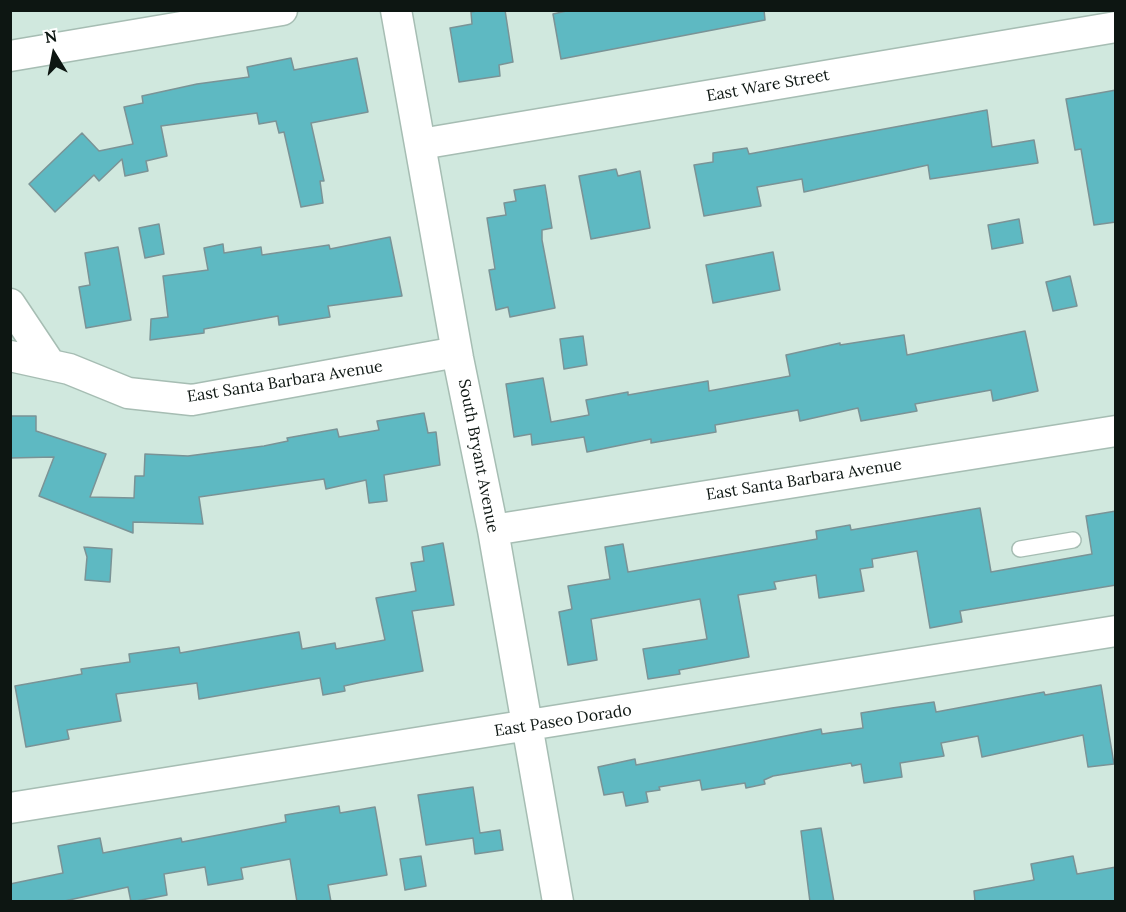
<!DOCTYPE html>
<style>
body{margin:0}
#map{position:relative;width:1126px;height:912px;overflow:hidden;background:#d0e8de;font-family:Lora,serif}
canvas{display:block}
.frame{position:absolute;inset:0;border:12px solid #0d1612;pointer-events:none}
.north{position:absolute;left:24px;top:24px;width:60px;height:60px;-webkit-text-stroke:4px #fff;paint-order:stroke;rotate:350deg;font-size:16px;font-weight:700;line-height:24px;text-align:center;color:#0d1612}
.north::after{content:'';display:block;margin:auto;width:21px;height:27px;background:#0d1612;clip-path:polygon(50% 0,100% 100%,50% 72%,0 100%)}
</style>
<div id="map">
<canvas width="1126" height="912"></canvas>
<div class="frame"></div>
<div class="north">N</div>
</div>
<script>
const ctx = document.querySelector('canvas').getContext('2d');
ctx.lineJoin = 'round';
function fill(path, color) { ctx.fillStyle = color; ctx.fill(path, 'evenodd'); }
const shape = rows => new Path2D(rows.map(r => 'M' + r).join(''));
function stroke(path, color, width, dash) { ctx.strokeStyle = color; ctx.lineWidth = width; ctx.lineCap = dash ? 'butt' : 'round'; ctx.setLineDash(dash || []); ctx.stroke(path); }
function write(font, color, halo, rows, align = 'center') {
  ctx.font = font + ' Lora,serif'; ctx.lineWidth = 5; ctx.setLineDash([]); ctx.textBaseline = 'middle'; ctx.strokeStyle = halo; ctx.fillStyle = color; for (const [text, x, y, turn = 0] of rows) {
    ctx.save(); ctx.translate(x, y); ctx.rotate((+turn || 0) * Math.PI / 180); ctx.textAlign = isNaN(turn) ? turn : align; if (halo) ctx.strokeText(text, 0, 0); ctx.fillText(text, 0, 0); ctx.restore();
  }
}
const building = shape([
 [483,10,505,10,513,62,499,65,500,76,459,82,450,28,472,24,471,12,483,10],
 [571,10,764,10,765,20,561,59,553,14,571,10],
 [291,58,294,70,357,58,368,112,311,123,324,181,320,181,323,203,301,207,284,132,279,133,276,121,259,124,257,113,161,126,167,156,146,161,148,171,125,176,122,159,99,181,94,175,55,212,29,184,82,133,99,151,133,144,124,107,143,103,142,96,197,84,249,77,247,67,291,58],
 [1116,90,1116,222,1094,225,1081,149,1075,150,1066,99,1116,90],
 [987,110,992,147,1034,140,1038,163,930,179,928,165,804,192,802,179,757,187,761,206,704,216,694,165,713,162,713,153,747,148,749,154,987,110],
 [616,169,618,176,640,171,650,228,591,239,579,176,616,169],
 [545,185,552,228,542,230,542,240,555,308,510,317,508,307,496,310,489,270,495,269,487,218,506,215,504,203,516,201,514,190,545,185],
 [1019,219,1023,243,992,249,988,225,1019,219],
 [159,224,164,254,145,258,139,228,159,224],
 [390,237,402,296,328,306,330,317,279,325,278,316,204,329,204,333,150,340,151,319,168,317,163,276,208,270,204,248,223,244,224,253,261,247,262,255,329,245,330,249,390,237],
 [118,247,131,320,86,328,79,287,90,285,85,253,118,247],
 [773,252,780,290,713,303,706,265,773,252],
 [1070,276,1077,306,1053,311,1046,282,1070,276],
 [1025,331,1038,391,993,401,991,390,915,404,917,411,861,421,858,408,800,421,798,410,715,425,716,432,651,443,651,439,587,452,584,437,532,445,531,434,514,437,506,384,543,378,551,422,589,415,586,400,628,392,628,395,708,381,709,391,790,376,786,355,840,343,840,345,904,335,907,355,1025,331],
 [583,336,587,365,564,369,560,339,583,336],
 [424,413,428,433,436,432,440,465,384,475,387,501,369,503,366,480,326,489,324,479,199,497,203,524,133,522,133,533,39,496,54,457,10,458,10,416,36,416,36,431,106,454,90,497,134,498,135,476,144,476,145,454,188,456,264,446,288,441,287,438,337,429,339,437,379,430,377,421,424,413],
 [980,508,991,572,1092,554,1086,516,1116,511,1116,585,960,611,962,622,930,628,917,551,872,559,873,567,860,569,864,591,819,598,816,575,774,582,776,589,738,595,749,657,679,670,680,674,648,679,643,649,707,639,700,599,591,619,597,660,568,665,559,612,572,609,568,586,610,579,605,547,623,544,628,572,817,539,816,531,850,525,851,530,980,508],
 [443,543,454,605,412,611,423,671,362,682,344,686,345,691,323,695,320,678,199,699,197,683,116,694,121,721,67,730,69,739,26,747,15,686,82,674,81,669,130,662,129,654,179,647,180,653,299,632,302,649,335,643,336,649,385,640,376,598,416,591,411,563,424,561,422,547,443,543],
 [84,547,112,549,110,582,85,580,87,557,84,547],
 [1101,685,1114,764,1088,767,1083,735,982,757,978,736,941,743,944,756,900,763,902,777,864,783,861,764,852,766,851,763,773,776,764,780,765,784,746,788,745,783,702,790,700,780,659,787,660,790,646,792,648,802,626,806,623,792,604,795,598,767,635,759,636,765,821,729,822,734,863,728,861,713,892,708,934,702,936,712,1044,692,1045,695,1101,685],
 [473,787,480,833,500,830,503,850,475,854,473,838,426,845,418,795,473,787],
 [339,806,340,813,375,807,387,875,328,885,331,902,297,902,290,859,241,868,243,879,208,885,205,867,164,874,167,895,131,902,128,887,60,902,10,902,10,884,63,873,58,846,100,838,103,853,181,838,182,842,286,822,285,815,339,806],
 [821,828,834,902,810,902,801,831,821,828],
 [421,856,426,886,405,890,400,859,421,856],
 [1073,856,1077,874,1116,867,1116,902,975,902,974,891,1034,880,1031,864,1073,856]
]);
fill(building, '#5eb9c2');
stroke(building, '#7a9396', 1.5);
const service = shape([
 [1020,549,1073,540]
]);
const minor = shape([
 [396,10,458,358,493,530,558,902],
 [10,56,282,10],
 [421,144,1116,27],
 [10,304,50,364],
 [10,356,69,369,128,393,192,400,457,352],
 [493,530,1116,431],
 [10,808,1116,631]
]);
stroke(service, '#a6bdb3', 18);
stroke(minor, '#a6bdb3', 33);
stroke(service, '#fff', 15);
stroke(minor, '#fff', 30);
write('16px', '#0d1612', '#fff', [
 ["East Ware Street",768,86,-10],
 ["East Santa Barbara Avenue",285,382,-9],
 ["South Bryant Avenue",478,456,79],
 ["East Santa Barbara Avenue",804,480,-9],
 ["East Paseo Dorado",563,721,-9]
]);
</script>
